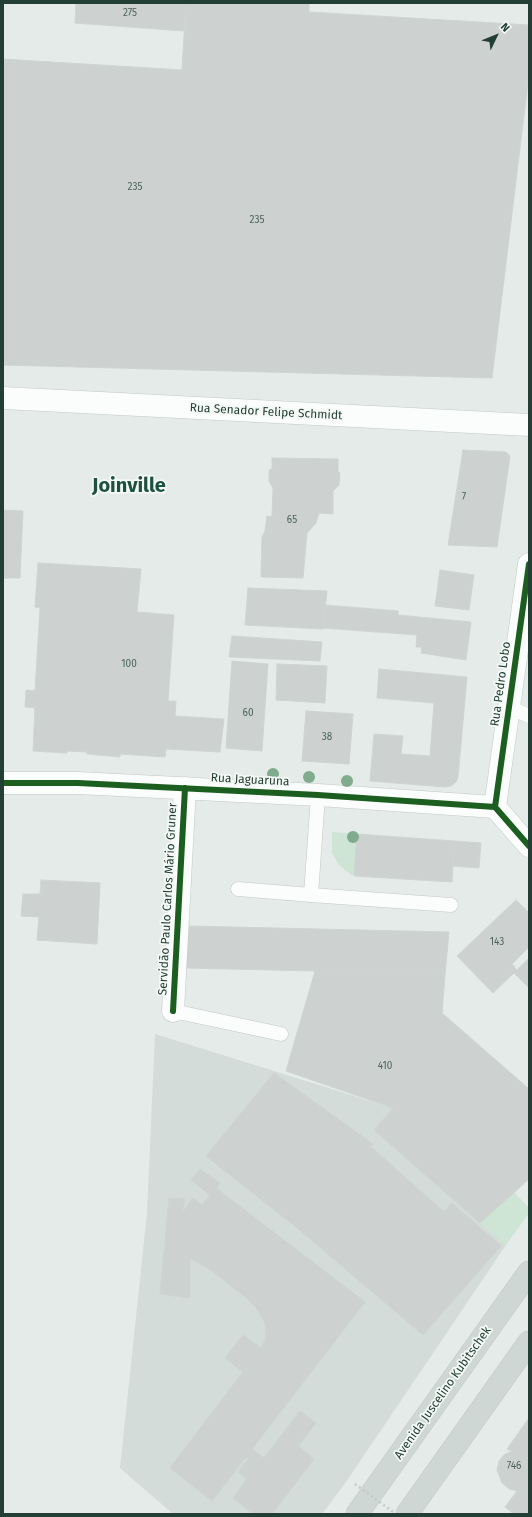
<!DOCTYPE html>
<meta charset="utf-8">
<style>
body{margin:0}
#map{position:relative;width:532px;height:1517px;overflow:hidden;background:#e5ebe8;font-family:"Fira Sans",sans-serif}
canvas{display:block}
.frame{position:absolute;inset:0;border:4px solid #233f35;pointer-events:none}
.north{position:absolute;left:476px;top:16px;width:40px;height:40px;-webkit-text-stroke:3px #f4f9f6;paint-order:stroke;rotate:47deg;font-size:11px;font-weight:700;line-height:16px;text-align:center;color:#233f35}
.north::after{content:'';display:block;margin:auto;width:14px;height:18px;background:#233f35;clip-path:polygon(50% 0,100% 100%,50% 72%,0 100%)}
</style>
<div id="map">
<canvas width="532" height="1517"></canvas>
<div class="frame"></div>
<div class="north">N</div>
</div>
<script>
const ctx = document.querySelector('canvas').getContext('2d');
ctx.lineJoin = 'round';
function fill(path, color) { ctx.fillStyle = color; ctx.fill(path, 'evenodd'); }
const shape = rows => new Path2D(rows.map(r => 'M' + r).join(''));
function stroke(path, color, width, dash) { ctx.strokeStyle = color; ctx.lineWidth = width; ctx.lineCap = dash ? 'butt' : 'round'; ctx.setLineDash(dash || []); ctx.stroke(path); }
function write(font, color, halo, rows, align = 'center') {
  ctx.font = font + ' "Fira Sans",sans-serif'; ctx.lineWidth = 3.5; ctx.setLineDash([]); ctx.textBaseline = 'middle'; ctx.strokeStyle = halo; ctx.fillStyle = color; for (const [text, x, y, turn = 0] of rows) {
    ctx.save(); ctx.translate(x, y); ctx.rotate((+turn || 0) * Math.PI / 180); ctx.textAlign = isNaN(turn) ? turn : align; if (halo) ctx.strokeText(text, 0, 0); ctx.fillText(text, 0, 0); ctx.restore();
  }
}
fill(shape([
 [155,1034,393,1108,374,1130,506,1245,346,1482,322,1514,173,1514,120,1468,147,1213]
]), '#d3dcd8');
fill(shape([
 [332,832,357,834,354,876,350,874,339,865,332,853],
 [514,1192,529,1208,529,1213,506,1245,480,1223]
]), '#cee4d4');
const building = shape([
 [76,3,186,3,184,31,75,23,76,3],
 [186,3,309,3,309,12,529,25,529,74,492,378,3,365,3,59,182,70,186,3],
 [463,450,506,452,510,456,497,547,448,545,463,450],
 [272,458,338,459,338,472,340,473,339,485,333,491,333,514,319,513,316,523,307,533,303,578,261,577,262,537,265,531,267,516,272,517,273,488,269,481,269,470,272,469,272,458],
 [3,510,23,511,20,578,3,578,3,510],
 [38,563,141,569,137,612,174,615,168,701,176,701,175,716,224,719,220,752,166,749,165,757,120,754,120,757,87,754,87,752,67,751,67,753,33,751,35,708,25,707,26,690,35,691,40,608,35,607,38,563],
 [440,570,474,575,469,610,435,606,440,570],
 [248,588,327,591,323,629,245,625,248,588],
 [325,605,398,611,398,615,471,622,466,660,421,653,422,647,416,647,417,635,323,628,325,605],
 [232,636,322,642,320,661,229,657,232,636],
 [232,661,268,664,262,751,226,748,232,661],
 [277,664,327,666,325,703,276,700,277,664],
 [379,669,467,677,458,777,456,782,451,786,445,787,370,781,374,734,403,736,401,754,430,756,434,703,377,698,379,669],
 [306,711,353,714,349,764,302,761,306,711],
 [357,834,454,841,452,882,354,876,357,834],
 [454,841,481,843,479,868,453,866,454,841],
 [41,880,100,883,97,944,37,940,39,917,21,916,23,894,40,894,41,880],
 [516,900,529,913,529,947,512,964,517,970,493,993,457,956,516,900],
 [187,926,449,932,445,974,186,968,187,926],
 [529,958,529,988,514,973,529,958],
 [315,971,445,974,442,1013,529,1089,529,1179,480,1223,374,1130,393,1108,286,1071,315,971],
 [274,1073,373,1144,370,1146,444,1212,452,1203,501,1246,423,1335,296,1227,206,1156,274,1073],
 [200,1169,220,1183,216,1188,365,1302,252,1449,264,1458,300,1411,316,1423,298,1446,314,1459,272,1514,253,1514,233,1498,247,1479,238,1472,249,1458,246,1457,212,1501,170,1468,243,1372,225,1358,243,1335,261,1348,266,1338,265,1323,257,1309,248,1299,212,1271,190,1258,190,1298,160,1294,169,1198,185,1199,182,1213,193,1198,202,1205,210,1195,191,1180,200,1169],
 [529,1418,529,1514,514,1514,505,1507,517,1491,509,1489,502,1483,497,1470,499,1461,504,1455,512,1451,507,1449,529,1418]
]);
fill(building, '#cdd2d0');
stroke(building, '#ced4d1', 1);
const lane = shape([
 [509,707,529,716],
 [238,889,311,895,451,905],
 [311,895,318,795],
 [173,1011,281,1034]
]);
const street = shape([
 [3,783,78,783,318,795,495,807],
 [173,1011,185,788]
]);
const secondary = shape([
 [3,398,529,425],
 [529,564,495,807,529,846]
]);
const primary = shape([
 [357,1514,529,1272],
 [407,1514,529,1342]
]);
stroke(lane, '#c2c8c5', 15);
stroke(street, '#c2c8c5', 23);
stroke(secondary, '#c1c9c5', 23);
stroke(primary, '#c1cac7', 23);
stroke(lane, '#fbfcfc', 14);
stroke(street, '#fbfcfc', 22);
stroke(secondary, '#fbfcfc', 22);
stroke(primary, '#ced7d4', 22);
stroke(shape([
 [355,1484,396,1514]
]), '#c2cbc6', 2.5, [2, 3]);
stroke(shape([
 [3,783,78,783,318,795,495,807],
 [495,807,529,564],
 [495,807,529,846],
 [173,1011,185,788]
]), '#1b5e20', 6);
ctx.fillStyle = '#80ab8d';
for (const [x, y] of [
 [273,774],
 [309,777],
 [347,781],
 [353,837]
]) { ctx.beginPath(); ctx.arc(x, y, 6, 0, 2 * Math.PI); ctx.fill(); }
write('10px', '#4e645c', null, [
 ["275",130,13],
 ["235",135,187],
 ["235",257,220],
 ["7",464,497],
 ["65",292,520],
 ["100",129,664],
 ["60",248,713],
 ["38",327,737],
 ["143",497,942],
 ["410",385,1066],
 ["746",514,1466]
]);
write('12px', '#233f35', '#f4f9f6', [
 ["Rua Senador Felipe Schmidt",266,412,3],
 ["Rua Pedro Lobo",501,684,-82],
 ["Rua Jaguaruna",250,780,3],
 ["Servidão Paulo Carlos Mário Gruner",168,899,-87],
 ["Avenida Juscelino Kubitschek",443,1393,-55]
]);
write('bold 20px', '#1e5140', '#f4f9f6', [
 ["Joinville",129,486]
]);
</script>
